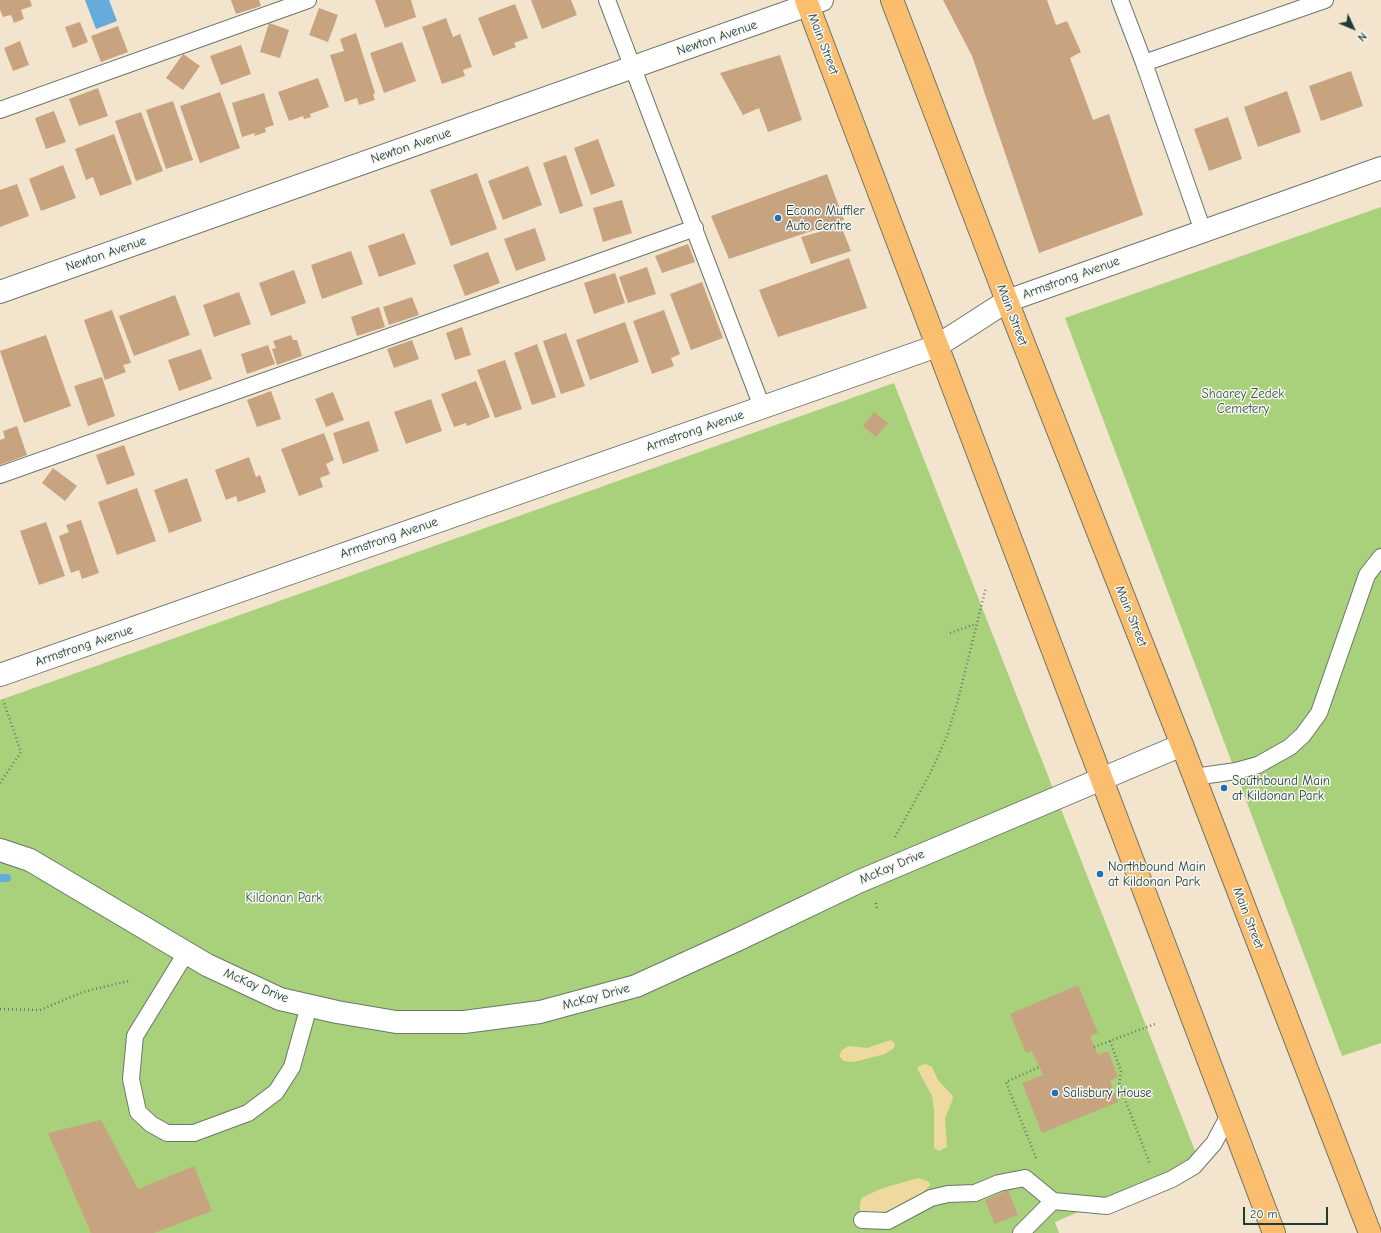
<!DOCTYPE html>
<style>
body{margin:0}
#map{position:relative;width:1381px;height:1233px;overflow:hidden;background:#f3e4cd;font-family:"Comic Neue",sans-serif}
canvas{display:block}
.north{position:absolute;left:1333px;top:8px;width:40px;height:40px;-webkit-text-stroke:3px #f6f6f2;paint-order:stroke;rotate:134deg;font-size:11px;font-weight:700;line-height:16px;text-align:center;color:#1f3d34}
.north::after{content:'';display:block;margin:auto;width:14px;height:18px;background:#1f3d34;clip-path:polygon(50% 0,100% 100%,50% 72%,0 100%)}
.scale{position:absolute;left:1243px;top:1207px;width:85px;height:18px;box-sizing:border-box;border:2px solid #1f3d34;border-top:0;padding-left:5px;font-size:12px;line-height:14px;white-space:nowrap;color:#1f3d34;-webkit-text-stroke:3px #f6f6f2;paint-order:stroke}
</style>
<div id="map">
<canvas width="1381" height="1233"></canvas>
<div class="north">N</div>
<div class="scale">20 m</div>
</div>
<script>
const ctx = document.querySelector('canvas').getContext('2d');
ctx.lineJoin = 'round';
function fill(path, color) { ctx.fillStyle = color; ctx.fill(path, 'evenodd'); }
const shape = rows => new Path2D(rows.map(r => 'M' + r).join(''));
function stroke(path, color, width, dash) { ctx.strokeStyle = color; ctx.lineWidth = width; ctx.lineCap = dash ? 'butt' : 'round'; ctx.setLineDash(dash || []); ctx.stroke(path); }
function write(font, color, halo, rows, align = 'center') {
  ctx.font = font + ' "Comic Neue",sans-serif'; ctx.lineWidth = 3; ctx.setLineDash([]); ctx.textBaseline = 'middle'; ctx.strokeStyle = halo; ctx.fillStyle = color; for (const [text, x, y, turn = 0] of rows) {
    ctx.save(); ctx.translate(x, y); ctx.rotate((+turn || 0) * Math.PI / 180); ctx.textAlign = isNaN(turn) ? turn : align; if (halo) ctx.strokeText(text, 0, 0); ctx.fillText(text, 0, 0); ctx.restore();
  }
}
fill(shape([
 [1381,207,1381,1043,1342,1056,1065,318],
 [894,383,1199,1161,1055,1222,1059,1233,0,1233,0,700]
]), '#a9d17c');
fill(shape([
 [891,1040,895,1044,894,1048,885,1054,854,1062,844,1061,839,1056,842,1050,849,1046,867,1048],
 [926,1064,932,1067,938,1080,952,1095,953,1099,945,1118,947,1147,939,1151,934,1148,934,1111,932,1096,917,1068,921,1065],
 [918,1178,929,1182,930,1185,922,1194,885,1213,863,1214,860,1210,860,1202,863,1197,883,1188]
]), '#eeda9e');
fill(shape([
 [85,0,109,0,117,21,96,29]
]), '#65acdc');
stroke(shape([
 [0,878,7,878]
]), '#65acdc', 8);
fill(shape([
 [0,0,30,0,32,6,21,10,24,19,14,23,11,15,3,17,0,10],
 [231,0,259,0,261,6,236,14],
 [375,0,411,0,416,17,385,28],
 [531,0,571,0,577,15,542,29],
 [943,0,1047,0,1056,25,1067,21,1081,52,1070,58,1093,120,1109,114,1143,215,1039,253,972,56],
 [515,4,528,38,514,43,516,47,493,56,478,18],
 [319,8,338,15,328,42,309,35],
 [446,18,453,37,460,34,472,67,463,70,465,76,442,84,422,27],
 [80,22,88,42,73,48,65,27],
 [269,23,289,30,280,58,260,52],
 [118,26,128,52,101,62,91,36],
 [356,33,375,93,373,94,375,100,359,105,357,98,345,102,330,55,344,51,340,39],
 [20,41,29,65,13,71,4,48],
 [402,42,416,81,384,93,370,53],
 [241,45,251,74,221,85,210,56],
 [183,54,200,66,183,90,166,78],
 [780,55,802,120,768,132,759,108,743,115,720,73],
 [1351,71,1363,106,1321,121,1309,86],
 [318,78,329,107,310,114,311,117,304,119,303,116,289,121,278,92],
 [98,88,108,116,79,126,69,99],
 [1287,91,1301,132,1258,147,1244,107],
 [220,92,240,148,200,163,180,106],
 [264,93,274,125,265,128,266,132,254,136,255,133,242,137,232,103],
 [173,101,193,160,166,169,146,110],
 [54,111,66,142,46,149,35,118],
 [141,112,163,171,136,181,115,121],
 [1228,117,1242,159,1209,171,1194,129],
 [114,134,132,184,100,196,93,177,86,180,75,149],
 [598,139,615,186,591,195,574,148],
 [566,155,583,206,560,214,543,163],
 [63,165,76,198,41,211,29,179],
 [528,166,542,205,503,220,488,181],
 [477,173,497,229,451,246,430,190],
 [827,174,844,220,729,259,711,216],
 [17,184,29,216,0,227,0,190],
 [622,200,632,233,603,242,593,208],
 [841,226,851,251,811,264,801,237],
 [535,228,546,260,516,271,504,239],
 [404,233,416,264,379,277,368,246],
 [688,244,695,262,662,273,655,256],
 [351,251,363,284,322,299,311,265],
 [488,252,500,283,465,296,453,265],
 [849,258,867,308,778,337,759,290],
 [647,267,656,294,628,303,619,277],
 [294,270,306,303,271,316,259,283],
 [615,273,625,303,594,314,584,283],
 [702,282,723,338,691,350,670,294],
 [239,292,251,324,214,337,203,305],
 [175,295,190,335,134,356,119,316],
 [412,297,419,315,389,325,383,307],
 [379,307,385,327,357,336,351,317],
 [112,310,131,363,123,365,126,372,105,380,84,320],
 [664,310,680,354,671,358,674,366,652,374,633,321],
 [625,322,639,362,590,380,576,340],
 [462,327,471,355,455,360,446,333],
 [566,333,585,386,561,394,543,341],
 [46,335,71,406,24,423,0,351],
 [291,335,293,340,297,340,302,356,277,365,272,349,276,348,273,341],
 [412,340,419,359,394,368,387,349],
 [537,344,556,397,532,405,514,353],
 [268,345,275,364,247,374,241,354],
 [201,349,212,379,179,391,168,360],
 [505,360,522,409,495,418,477,370],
 [102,377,115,416,88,426,74,386],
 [476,381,490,417,467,426,466,423,454,427,441,394],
 [271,391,281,419,257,427,247,400],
 [333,392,344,420,326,427,315,399],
 [431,399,442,431,406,444,394,412],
 [874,412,888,423,876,437,863,426],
 [369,421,379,451,343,464,333,433],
 [17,426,27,455,0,465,0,440,5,438,3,431],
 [324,433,334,460,326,464,330,474,320,478,323,487,299,496,281,449],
 [124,445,135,475,107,485,96,455],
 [249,457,256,477,260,475,266,492,238,502,236,496,226,500,215,470],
 [53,468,77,486,65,501,42,483],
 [187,478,202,521,169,533,154,490],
 [137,488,156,541,117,555,98,502],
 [81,520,99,573,82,579,79,570,71,573,59,536,69,532,66,525],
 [46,522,65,576,39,585,20,531],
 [1078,985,1098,1033,1090,1036,1098,1055,1108,1051,1118,1077,1110,1081,1118,1102,1042,1133,1022,1083,1043,1075,1032,1051,1026,1053,1010,1014],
 [101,1120,138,1189,194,1166,212,1211,154,1233,91,1233,48,1133],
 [1008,1190,1018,1215,995,1224,985,1200]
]), '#c7a380');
const service = shape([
 [607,0,762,407],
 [1120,0,1144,63,1203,231],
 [1144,63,1325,0],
 [0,110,308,0],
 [0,475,695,228],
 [1194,777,1236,771,1258,765,1290,747,1303,735,1319,713,1367,575,1381,557],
 [186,953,135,1036,131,1079,138,1112,151,1124,167,1133,194,1133,248,1113,276,1092,292,1067,309,1006],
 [862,1220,888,1221,931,1198,948,1194,975,1193,999,1183,1025,1178,1053,1201],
 [1021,1233,1053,1201,1107,1206,1172,1179,1194,1166,1214,1143,1229,1115]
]);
const minor = shape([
 [0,292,822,0],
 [0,675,937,346,1007,301,1381,168],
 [0,850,30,860,207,965,280,999,337,1012,396,1022,464,1022,540,1012,636,986,737,940,858,882,1182,745]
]);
const primary = shape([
 [806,0,1274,1233],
 [892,0,1007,301,1182,745,1370,1233]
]);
stroke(service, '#69776a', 18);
stroke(minor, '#69776a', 24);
stroke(primary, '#69776a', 24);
stroke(shape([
 [950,633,976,624],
 [0,783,21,752,3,700],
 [895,837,931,772,947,736,958,700,986,587],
 [876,903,877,910],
 [0,1009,40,1010,83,992,128,981],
 [1110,1041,1121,1071,1119,1084,1150,1164],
 [1094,1047,1155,1024],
 [1036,1158,1006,1082,1039,1067]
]), '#69776a', 2.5, [1, 3]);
stroke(service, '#fff', 16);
stroke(minor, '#fff', 22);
stroke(primary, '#fabe6e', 22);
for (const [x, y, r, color] of [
 [778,218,4,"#1f6fb2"],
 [1224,788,4,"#1f6fb2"],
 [1100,874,4,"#1f6fb2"],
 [1055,1093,4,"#1f6fb2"]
]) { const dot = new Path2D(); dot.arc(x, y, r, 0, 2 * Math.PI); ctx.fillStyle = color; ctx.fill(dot); stroke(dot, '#f6f6f2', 1.5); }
write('13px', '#1f3d34', '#f6f6f2', [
 ["Newton Avenue",717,38,-19],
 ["Main Street",823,44,69],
 ["Newton Avenue",411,146,-19],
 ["Newton Avenue",106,254,-19],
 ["Armstrong Avenue",1071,278,-20],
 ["Main Street",1012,315,69],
 ["Armstrong Avenue",695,431,-19],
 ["Armstrong Avenue",389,538,-19],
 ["Main Street",1131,616,68],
 ["Armstrong Avenue",84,646,-19],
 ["McKay Drive",892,867,-23],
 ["Main Street",1248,918,69],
 ["McKay Drive",256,986,23],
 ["McKay Drive",596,997,-15]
]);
write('13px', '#1f3d34', '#f6f6f2', [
 ["Econo Muffler",786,211],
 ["Auto Centre",786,226],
 ["Southbound Main",1232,781],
 ["at Kildonan Park",1232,796],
 ["Northbound Main",1108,867],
 ["at Kildonan Park",1108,882],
 ["Salisbury House",1063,1093]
], 'left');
write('13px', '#3b5b42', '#f6f6f2', [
 ["Shaarey Zedek",1243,394],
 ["Cemetery",1243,409],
 ["Kildonan Park",284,898]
]);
</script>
